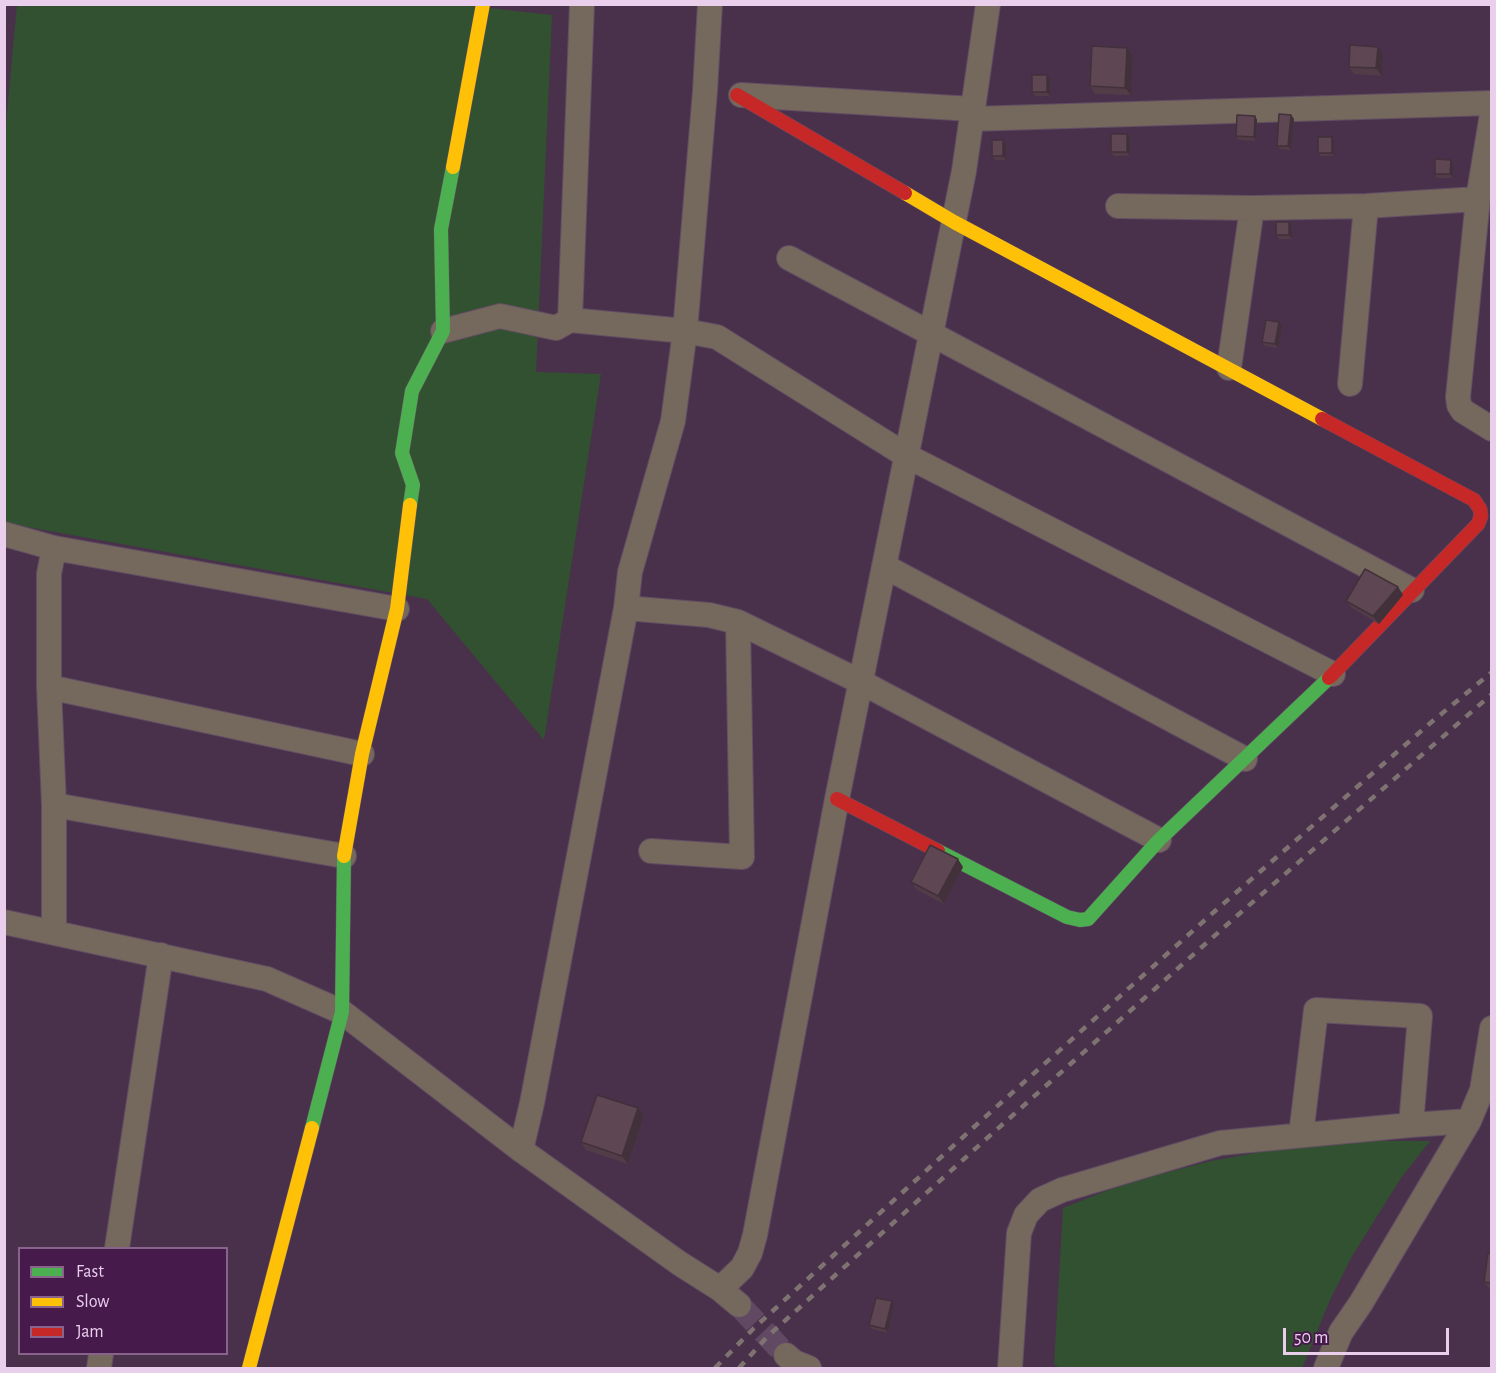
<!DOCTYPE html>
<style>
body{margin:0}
#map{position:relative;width:1496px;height:1373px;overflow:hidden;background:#49314c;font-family:"Alegreya Sans",sans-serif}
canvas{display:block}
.frame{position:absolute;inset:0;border:6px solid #eacfec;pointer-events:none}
.legend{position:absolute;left:18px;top:1247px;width:210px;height:108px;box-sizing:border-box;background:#461b4c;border:2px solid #88638c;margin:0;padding:8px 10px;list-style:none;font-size:18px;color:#eacfec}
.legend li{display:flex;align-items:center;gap:12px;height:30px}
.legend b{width:30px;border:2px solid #88638c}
.scale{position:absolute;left:1283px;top:1328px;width:166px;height:27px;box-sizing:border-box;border:3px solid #eacfec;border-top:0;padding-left:8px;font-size:18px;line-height:21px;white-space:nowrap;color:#eacfec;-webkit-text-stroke:4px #461b4c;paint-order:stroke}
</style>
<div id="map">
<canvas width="1496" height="1373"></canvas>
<div class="frame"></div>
<ul class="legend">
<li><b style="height:8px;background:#4caf50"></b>Fast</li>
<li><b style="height:8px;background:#ffc107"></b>Slow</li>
<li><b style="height:8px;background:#c62828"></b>Jam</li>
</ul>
<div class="scale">50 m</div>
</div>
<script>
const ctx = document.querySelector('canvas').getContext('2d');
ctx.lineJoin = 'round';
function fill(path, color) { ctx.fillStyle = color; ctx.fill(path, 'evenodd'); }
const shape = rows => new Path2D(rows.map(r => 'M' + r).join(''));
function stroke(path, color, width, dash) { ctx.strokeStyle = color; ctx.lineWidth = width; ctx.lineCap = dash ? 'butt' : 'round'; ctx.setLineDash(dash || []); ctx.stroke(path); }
fill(shape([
 [451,4,552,15,536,372,601,374,544,740,427,599,5,523,4,146,17,5],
 [1375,1141,1430,1141,1401,1178,1351,1258,1330,1300,1302,1368,1059,1368,1054,1364,1063,1208,1111,1189,1161,1174,1211,1161,1265,1151,1320,1144]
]), '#325130');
stroke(shape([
 [739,1305,786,1355]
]), '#614964', 24, [24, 12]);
const street = shape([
 [741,95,972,109],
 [1492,114,1478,199,1458,397,1459,405,1463,411,1492,429],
 [971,119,1492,103],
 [1118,206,1252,208,1366,206,1478,199],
 [789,258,1412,590],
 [570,320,582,4],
 [443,331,500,316,556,328,570,320,685,331,717,337,907,456,1333,674],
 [1229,368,1252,208],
 [1350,384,1366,206],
 [4,534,54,548,397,609],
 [54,548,49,574,49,687,54,805,54,931],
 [884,566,1245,759],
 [626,608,709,615,738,622,861,682,1159,840],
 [49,687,362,754],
 [54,805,344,856],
 [651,851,742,857,738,622],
 [4,922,267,979,342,1012,521,1150,679,1263,720,1289,739,1305],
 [1301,1135,1316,1010,1420,1016,1411,1125],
 [521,1150,532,1103,626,608,630,572,673,421,685,331,705,91,710,4],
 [117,1248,161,955],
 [720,1289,742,1268,750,1253,755,1235,837,799,964,171,988,4],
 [786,1355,794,1362,809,1368],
 [99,1368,101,1354],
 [1010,1368,1019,1233,1026,1215,1040,1200,1062,1190,1220,1143,1411,1125,1469,1121],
 [1326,1368,1341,1332,1361,1303,1469,1121,1482,1090,1492,1028]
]);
const fast = shape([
 [410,505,413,485,402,453,412,391,443,331,441,229,453,167],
 [938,851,1067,917,1080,920,1088,919,1159,840,1329,678],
 [312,1128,342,1012,344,856]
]);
const slow = shape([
 [453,167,483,4],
 [905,193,954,222,1322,419],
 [344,856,362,754,397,609,410,505],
 [249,1368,312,1128]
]);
const jam = shape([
 [737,95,905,193],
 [1322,419,1474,500,1480,509,1481,516,1478,524,1329,678],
 [837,799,938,851]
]);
stroke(street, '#614d63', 26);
stroke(fast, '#614d63', 15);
stroke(slow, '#614d63', 15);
stroke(jam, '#614d63', 15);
stroke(street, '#75685d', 24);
stroke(fast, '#4caf50', 14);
stroke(slow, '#ffc107', 14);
stroke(jam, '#c62828', 14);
stroke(shape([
 [715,1368,754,1328,974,1127,1215,911,1428,725,1492,672],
 [739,1368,768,1336,985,1140,1239,914,1492,694]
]), '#7f7371', 4.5, [8, 8]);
fill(shape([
 [1378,47,1383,54,1382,76,1354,74,1349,67],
 [1133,56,1131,95,1095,94,1090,86],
 [1047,75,1050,79,1050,96,1035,96,1032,92],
 [1291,115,1294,119,1291,150,1280,149,1277,146],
 [1255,116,1257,120,1256,141,1239,140,1236,136],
 [1127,134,1130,138,1130,156,1114,156,1111,152],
 [1332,137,1334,141,1334,156,1320,156,1318,153],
 [1003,140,1006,144,1006,160,995,160,992,156],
 [1451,160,1453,163,1453,178,1437,178,1435,174],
 [1289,222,1292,226,1292,239,1279,239,1276,235],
 [1279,322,1282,326,1278,348,1265,346,1262,342],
 [1398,587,1403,595,1379,624,1352,608,1346,601],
 [963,867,944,904,917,890,911,882],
 [644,1116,628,1164,586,1150,581,1142],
 [1491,1254,1491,1290,1490,1290,1484,1282],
 [894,1305,888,1333,872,1329,869,1325]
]), '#513c47');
fill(shape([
 [1378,47,1383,54,1382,76,1376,68],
 [1127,48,1133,56,1131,95,1125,88],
 [1047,75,1050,79,1050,96,1047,92],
 [1291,115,1294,119,1291,150,1288,146],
 [1255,116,1257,120,1256,141,1254,137],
 [1127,134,1130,138,1130,156,1127,152],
 [1332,137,1334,141,1334,156,1332,153],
 [1003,140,1006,144,1006,160,1003,156],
 [1451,160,1453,163,1453,178,1450,174],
 [1289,222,1292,226,1292,239,1289,235],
 [1279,322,1282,326,1278,348,1275,344],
 [1398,587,1403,595,1379,624,1373,616],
 [958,859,963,867,944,904,938,896],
 [638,1108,644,1116,628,1164,622,1156],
 [892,1301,894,1305,888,1333,885,1329]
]), '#42313a');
const building = shape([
 [1350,45,1378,47,1376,68,1349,67,1350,45],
 [1092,46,1127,48,1125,88,1090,86,1092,46],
 [1032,75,1047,75,1047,92,1032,92,1032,75],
 [1279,114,1291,115,1288,146,1277,146,1279,114],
 [1237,115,1255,116,1254,137,1236,136,1237,115],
 [1111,134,1127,134,1127,152,1111,152,1111,134],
 [1318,137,1332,137,1332,153,1318,153,1318,137],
 [992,140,1003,140,1003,156,992,156,992,140],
 [1435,159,1451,160,1450,174,1435,174,1435,159],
 [1276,222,1289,222,1289,235,1276,235,1276,222],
 [1266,320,1279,322,1275,344,1262,342,1266,320],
 [1365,569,1398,587,1373,616,1346,601,1365,569],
 [930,845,958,859,938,896,911,882,930,845],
 [597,1095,638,1108,622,1156,581,1142,597,1095],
 [1488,1253,1491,1254,1491,1283,1484,1282,1488,1253],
 [876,1298,892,1301,885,1329,869,1325,876,1298]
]);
fill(building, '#5e4653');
stroke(building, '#42313a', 1.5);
</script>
